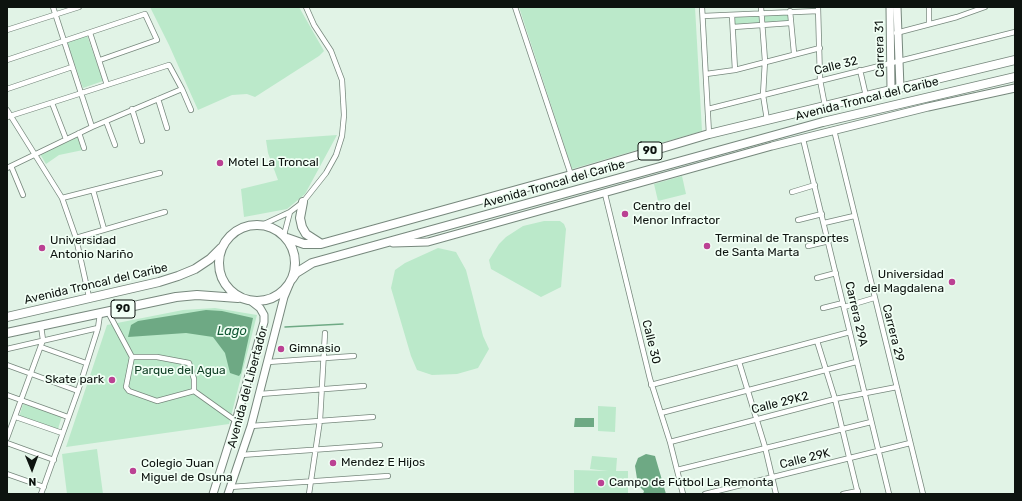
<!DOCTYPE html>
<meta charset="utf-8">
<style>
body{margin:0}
#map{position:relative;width:1022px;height:501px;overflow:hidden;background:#e1f3e6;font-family:Rubik,sans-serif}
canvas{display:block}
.frame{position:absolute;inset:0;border:8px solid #0d130f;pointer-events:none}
.north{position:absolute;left:12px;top:449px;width:40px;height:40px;-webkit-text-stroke:3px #f1fff5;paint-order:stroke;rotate:179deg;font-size:11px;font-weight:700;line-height:16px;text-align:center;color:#0d130f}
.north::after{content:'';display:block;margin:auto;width:14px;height:18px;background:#0d130f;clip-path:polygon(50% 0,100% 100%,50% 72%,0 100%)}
</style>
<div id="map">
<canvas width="1022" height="501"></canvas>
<div class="frame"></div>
<div class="north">N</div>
</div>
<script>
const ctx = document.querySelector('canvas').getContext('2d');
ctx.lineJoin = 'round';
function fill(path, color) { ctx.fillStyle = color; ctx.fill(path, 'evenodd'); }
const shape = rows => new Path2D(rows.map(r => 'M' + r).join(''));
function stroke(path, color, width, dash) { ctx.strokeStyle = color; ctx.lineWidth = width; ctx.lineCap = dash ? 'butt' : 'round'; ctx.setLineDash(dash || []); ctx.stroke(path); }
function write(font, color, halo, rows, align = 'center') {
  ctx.font = font + ' Rubik,sans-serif'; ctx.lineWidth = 3.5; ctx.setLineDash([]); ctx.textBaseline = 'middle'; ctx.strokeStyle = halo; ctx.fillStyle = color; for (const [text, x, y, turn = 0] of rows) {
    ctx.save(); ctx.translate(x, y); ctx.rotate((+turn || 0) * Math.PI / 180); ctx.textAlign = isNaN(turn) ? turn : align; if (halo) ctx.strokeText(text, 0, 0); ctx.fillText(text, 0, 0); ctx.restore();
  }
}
fill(shape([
 [150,7,299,7,324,51,319,56,255,97,247,94,232,95,198,110,169,45],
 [519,7,695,7,702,131,572,169],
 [764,14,789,14,789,23,765,24],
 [734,16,760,16,760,23,735,25],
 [87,35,103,81,83,88,67,42],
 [337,135,305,194,287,209,244,217,241,189,278,180,268,153,266,140],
 [78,137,83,150,59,155,46,164,40,154],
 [682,176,686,194,658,201,654,184],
 [544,221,560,221,564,224,566,229,561,287,541,297,491,269,489,260,499,244,506,237,523,226],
 [438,248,456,252,466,270,483,336,489,349,478,368,457,374,432,375,417,370,411,356,391,288,395,270,405,263],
 [215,308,257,315,229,424,66,447,107,325,183,310],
 [23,404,62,416,58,429,19,417],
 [598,406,616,407,615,432,598,431],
 [97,449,103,494,67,494,62,454],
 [592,456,617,458,616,471,628,471,628,494,574,494,574,470,608,471,590,469]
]), '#bbe9ca');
fill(shape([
 [206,310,222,311,253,318,241,373,239,376,230,373,225,353,213,337,186,333,128,337,131,325,138,321],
 [575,418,594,418,594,427,574,427],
 [646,454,655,456,666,494,643,494,644,491,638,485,635,466,638,458]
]), '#6ea984');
stroke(shape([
 [285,327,343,324]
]), '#6ea984', 1.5);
const street = shape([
 [53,7,92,127],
 [515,7,571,175],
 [702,7,709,134],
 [761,7,765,61,763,95,767,120],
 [818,7,820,80,825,106],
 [790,11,794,53],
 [703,16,818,11],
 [732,16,735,70],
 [929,24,929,7],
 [733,27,791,23],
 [7,30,79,7],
 [90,33,107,85],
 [896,33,957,17,985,7],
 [7,60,145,14,157,40,100,60],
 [860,70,866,96],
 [706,74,735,70,820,48],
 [7,89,72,67],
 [158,99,167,128],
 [52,103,66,139],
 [132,109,142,141],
 [708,109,1015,32],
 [7,110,62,198,76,238,89,297],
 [7,117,169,65,182,89,191,110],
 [106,121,115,145],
 [834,130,923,494],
 [79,133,84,148],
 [803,139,889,494],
 [11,166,23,195],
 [7,168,92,127,182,89],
 [93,190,104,229],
 [792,192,815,185],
 [605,194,650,379,670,442,683,494],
 [62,198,160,173],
 [798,220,822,214],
 [824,223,854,216],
 [262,225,290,212,303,202,326,173,336,155,342,136,344,115,342,80,331,51,314,25,306,7],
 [284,235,290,212],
 [76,238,165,212],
 [808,246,829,241],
 [817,278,836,273],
 [844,307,874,298],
 [823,308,843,303],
 [108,312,132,357,157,357,189,363,194,379,194,391,236,421],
 [817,341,835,399,858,494],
 [41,347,86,363],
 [7,349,98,328],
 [132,357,126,387,129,391,157,401,194,391],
 [268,362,354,356],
 [739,362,765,447,776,494],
 [7,365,78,391],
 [651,385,850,332],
 [260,394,364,386],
 [7,395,68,417],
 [661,413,856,362],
 [16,417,62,433],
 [251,426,373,417],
 [7,438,43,340,41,326],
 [670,442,835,399,897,387],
 [7,443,54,460],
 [241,455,380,445],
 [677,470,871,422],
 [7,474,44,487],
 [230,487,388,476],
 [41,494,78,391,98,328,100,314],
 [309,494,320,420,325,333],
 [705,494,910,443],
 [843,494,858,491]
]);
const secondary = shape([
 [890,7,891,90],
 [897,7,900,88],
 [393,243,428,242,772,146,928,107,1015,88],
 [213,494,236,421,264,322,264,315,260,308,251,301],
 [228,494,251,426,284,297,289,285]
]);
const highway = shape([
 [303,202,300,218,302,227,306,234,320,243],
 '219 263a38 38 0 1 1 76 0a38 38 0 1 1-76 0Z',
 [287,238,304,244,321,244,571,175,709,134,1015,60],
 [292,279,296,273,312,263,823,122,1015,77],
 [7,317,159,282,178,276,195,269,210,259,221,248],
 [7,333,176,297,197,295,238,298]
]);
stroke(street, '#77887d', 6);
stroke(secondary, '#77887d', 9);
stroke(highway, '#77887d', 10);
stroke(street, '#fff', 4.5);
stroke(secondary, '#fff', 7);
stroke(highway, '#fff', 8);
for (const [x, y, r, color] of [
 [220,163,4,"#bb4193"],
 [625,214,4,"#bb4193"],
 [707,246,4,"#bb4193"],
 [42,248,4,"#bb4193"],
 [952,282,4,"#bb4193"],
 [281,349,4,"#bb4193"],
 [112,380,4,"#bb4193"],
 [333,463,4,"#bb4193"],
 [133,471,4,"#bb4193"],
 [601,483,4,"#bb4193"]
]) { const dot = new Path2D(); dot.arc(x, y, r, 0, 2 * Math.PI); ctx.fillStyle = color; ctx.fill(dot); stroke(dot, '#f1fff5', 1.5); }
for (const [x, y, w] of [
 [650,151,24],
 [123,309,24]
]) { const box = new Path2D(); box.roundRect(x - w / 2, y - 9, w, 18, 3); ctx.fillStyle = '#f1fff5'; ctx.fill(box); stroke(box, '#0d130f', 1); }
write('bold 11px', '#0d130f', null, [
 ["90",650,151],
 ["90",123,309]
]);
write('12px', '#0d130f', '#f1fff5', [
 ["Carrera 31",880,49,-91],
 ["Calle 32",836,66,-14],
 ["Avenida Troncal del Caribe",867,99,-14],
 ["Avenida Troncal del Caribe",554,184,-16],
 ["Avenida Troncal del Caribe",96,284,-13],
 ["Carrera 29A",856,314,77],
 ["Carrera 29",893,333,76],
 ["Calle 30",651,342,76],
 ["Avenida del Libertador",248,387,-75],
 ["Calle 29K2",780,403,-14],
 ["Calle 29K",805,459,-14]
]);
write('12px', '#0d130f', '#f1fff5', [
 ["Motel La Troncal",228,163],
 ["Centro del",633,207],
 ["Menor Infractor",633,221],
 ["Terminal de Transportes",715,239],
 ["de Santa Marta",715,253],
 ["Universidad",50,241],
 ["Antonio Nariño",50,255],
 ["Universidad",944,275,"right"],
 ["del Magdalena",944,289,"right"],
 ["Gimnasio",289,349],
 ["Skate park",104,380,"right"],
 ["Mendez E Hijos",341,463],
 ["Colegio Juan",141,464],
 ["Miguel de Osuna",141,478],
 ["Campo de Fútbol La Remonta",609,483]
], 'left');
write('12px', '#124127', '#f1fff5', [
 ["Parque del Agua",180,371]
]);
write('italic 13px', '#105733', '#f1fff5', [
 ["Lago",232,331]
]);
</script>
